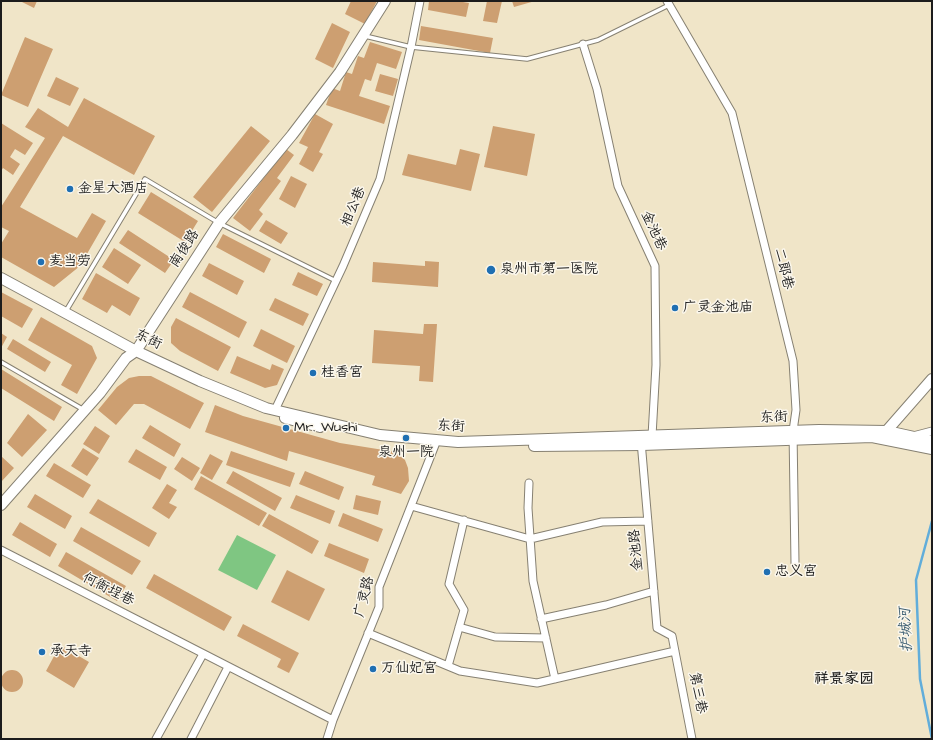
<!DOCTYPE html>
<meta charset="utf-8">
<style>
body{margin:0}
#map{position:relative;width:933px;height:740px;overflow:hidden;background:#f0e5c8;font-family:"Architects Daughter",sans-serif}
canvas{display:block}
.frame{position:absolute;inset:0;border:2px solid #1c1c1c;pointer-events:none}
</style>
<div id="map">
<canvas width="933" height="740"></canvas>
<div class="frame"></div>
</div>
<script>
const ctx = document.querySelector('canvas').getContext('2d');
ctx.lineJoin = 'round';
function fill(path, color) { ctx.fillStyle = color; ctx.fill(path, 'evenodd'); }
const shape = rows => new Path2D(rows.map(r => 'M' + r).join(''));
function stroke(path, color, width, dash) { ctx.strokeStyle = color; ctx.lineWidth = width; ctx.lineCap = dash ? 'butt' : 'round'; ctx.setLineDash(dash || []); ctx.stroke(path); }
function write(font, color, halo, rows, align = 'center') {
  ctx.font = font + ' "Architects Daughter","LXGW WenKai TC",sans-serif'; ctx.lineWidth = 3; ctx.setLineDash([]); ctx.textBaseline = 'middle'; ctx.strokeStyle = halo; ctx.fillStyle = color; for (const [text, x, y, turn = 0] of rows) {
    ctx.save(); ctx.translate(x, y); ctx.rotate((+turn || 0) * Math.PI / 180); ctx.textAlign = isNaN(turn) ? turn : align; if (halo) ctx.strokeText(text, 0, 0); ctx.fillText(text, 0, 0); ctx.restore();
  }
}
fill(shape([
 [237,535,276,555,257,590,218,570]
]), '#7fc682');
stroke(shape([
 [932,739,920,679,916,580,932,521]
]), '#61adda', 2.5);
fill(shape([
 [20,1,37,1,34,8],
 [351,1,377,1,365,24,345,14],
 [429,1,457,1,469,3,466,17,428,10],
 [487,1,502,1,497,23,483,21],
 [512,1,535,1,514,7],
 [332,23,350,32,333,68,315,59],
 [421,26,493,38,490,53,419,40],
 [25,37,53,49,28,107,1,95],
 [370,42,402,52,396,69,377,63,371,81,365,79,359,96,390,106,384,124,326,105,332,88,340,91,346,72,352,74,358,56,364,58],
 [380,74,398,79,393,96,375,91],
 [56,77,79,88,70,106,47,96],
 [84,98,155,136,134,175,63,136,20,207,77,238,92,213,106,221,80,266,54,287,1,257,1,244,9,231,1,227,1,207,45,138,25,127,38,108,68,127],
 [315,114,333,124,319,152,323,154,313,172,299,164,308,147,299,143],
 [1,123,33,143,25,155,15,149,10,157,20,164,13,175,3,168,1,171],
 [251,126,270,141,212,212,193,197],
 [493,126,535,134,527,176,484,167],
 [286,149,294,155,277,178,281,181,259,210,263,214,250,231,233,218],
 [460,149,480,154,471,191,402,175,408,154,456,165],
 [291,176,307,184,295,208,279,199],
 [151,192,198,221,185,242,138,213],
 [266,220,288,233,281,244,259,231],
 [128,230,174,260,165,273,119,243],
 [223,234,271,259,264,273,216,247],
 [114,248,141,265,128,284,102,267],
 [425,261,439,262,438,287,372,282,373,262,425,266],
 [209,263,244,281,237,295,202,276],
 [298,272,323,284,317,296,292,285],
 [96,273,140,298,130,316,112,305,107,313,82,299],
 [1,292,33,309,22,328,1,316],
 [190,292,247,322,239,338,182,307],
 [275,298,309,314,303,326,269,310],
 [41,317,92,346,97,358,77,394,61,385,72,365,28,340],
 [176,318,231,347,218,371,180,351,171,343,171,327],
 [424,324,437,324,433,382,419,381,420,366,372,363,374,330,423,334],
 [261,329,295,346,287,363,253,346],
 [1,333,7,337,1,348],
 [13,339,51,362,45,372,7,349],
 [237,356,270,370,272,364,284,369,277,385,265,388,230,373],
 [1,369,62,407,54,421,1,388],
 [139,376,151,376,204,403,190,429,144,404,134,404,116,425,98,410,117,387,129,378],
 [215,405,243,416,340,443,396,452,405,460,408,468,409,481,401,494,372,485,375,476,289,451,287,461,205,432],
 [28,414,47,430,22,457,7,443],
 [150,425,181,444,174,457,142,438],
 [95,426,110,436,99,454,83,444],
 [83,448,99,458,87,476,71,466],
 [136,449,167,467,160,480,128,462],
 [231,451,295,473,290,487,226,465],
 [210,454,223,461,212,480,200,473],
 [1,456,14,468,1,482],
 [182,457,200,468,192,481,174,469],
 [54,463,91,485,83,498,46,476],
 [233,471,282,498,275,511,226,483],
 [305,471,344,487,339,500,299,484],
 [201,476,267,513,259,526,194,489],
 [167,484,177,490,169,503,177,507,169,519,152,508],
 [35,494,72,516,65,529,27,507],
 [296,495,335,511,330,524,290,508],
 [356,495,381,501,378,515,353,509],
 [98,499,157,533,149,547,89,513],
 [343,513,383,529,378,542,338,526],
 [269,514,319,541,312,554,262,526],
 [20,522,57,544,50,557,12,535],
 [81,527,141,561,132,575,73,541],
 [329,543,369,559,364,573,324,556],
 [66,552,126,586,117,601,58,566],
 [287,570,325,589,309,621,271,602],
 [154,574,232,617,224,631,146,588],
 [243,624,299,653,289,673,277,667,281,659,237,636],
 [60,645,89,662,74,688,46,671],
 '1 681a11 11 0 1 1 22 0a11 11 0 1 1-22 0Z'
]), '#cd9f71');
const lane = shape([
 [365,36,411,47,527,59,598,40,669,5],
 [66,311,145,179,219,223,336,281],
 [1,362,84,410]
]);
const street = shape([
 [667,1,732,113,793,361,796,410,793,431,795,563],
 [583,44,597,89,618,186,655,266,656,365,652,436],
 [275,410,343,266,380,179,411,47,420,1],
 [913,436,932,431],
 [641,441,657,628,672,636,692,739],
 [529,483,528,508,533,581,555,679],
 [411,506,530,539,602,522,648,521],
 [1,550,333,720],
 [541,619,606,605,654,591],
 [459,627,495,637,546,638],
 [368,633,460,671,537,683,675,651],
 [448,666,464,610,449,584,464,520],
 [156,739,203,654],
 [191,739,228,667],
 [327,739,333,720,379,607,379,587,437,440]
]);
const secondary = shape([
 [1,278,136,351,200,381,266,408,380,435,458,442,819,430,887,431,932,441],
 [285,418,320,427],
 [883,435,932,379],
 [534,446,642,445,872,437,932,449],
 [1,505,100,393,126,358,136,351,219,223,292,135,340,72,385,1]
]);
stroke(lane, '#868072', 5.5);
stroke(street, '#868072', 9);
stroke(secondary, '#868072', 12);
stroke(lane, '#fff', 3.5);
stroke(street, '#fff', 7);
stroke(secondary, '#fff', 10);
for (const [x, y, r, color] of [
 [70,189,4,"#1f6fb2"],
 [41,262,4,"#1f6fb2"],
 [491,270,5,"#1f6fb2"],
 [675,308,4,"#1f6fb2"],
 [313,373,4,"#1f6fb2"],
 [286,428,4,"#1f6fb2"],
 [406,438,4,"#1f6fb2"],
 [767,572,4,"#1f6fb2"],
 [42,652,4,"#1f6fb2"],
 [373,669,4,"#1f6fb2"]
]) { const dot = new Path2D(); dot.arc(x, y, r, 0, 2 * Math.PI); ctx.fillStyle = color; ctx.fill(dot); stroke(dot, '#fbf7ec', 1.5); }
write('14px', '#1c1c1c', '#fbf7ec', [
 ["金星大酒店",78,189],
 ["麦当劳",49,262],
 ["泉州市第一医院",500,270],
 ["广灵金池庙",683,308],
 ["桂香宫",321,373],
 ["Mr. Wushi",294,428],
 ["泉州一院",406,453,"center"],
 ["忠义宫",775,572],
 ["承天寺",50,652],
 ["万仙妃宫",381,669]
], 'left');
write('14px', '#1c1c1c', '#fbf7ec', [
 ["相公巷",354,207,-67],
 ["金池巷",653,231,65],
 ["南俊路",185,249,-57],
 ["二郎巷",783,269,76],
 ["东街",148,340,26],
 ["东街",774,418,-2],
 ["东街",451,427,3],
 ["金池路",637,550,-95],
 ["何衙埕巷",108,590,27],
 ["广灵路",365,597,-76],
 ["第三巷",697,693,79]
]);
write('italic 15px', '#3b5d71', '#fbf7ec', [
 ["护城河",907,630,-93]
]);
write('bold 15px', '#1c1c1c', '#fbf7ec', [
 ["祥景家园",844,680]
]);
</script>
